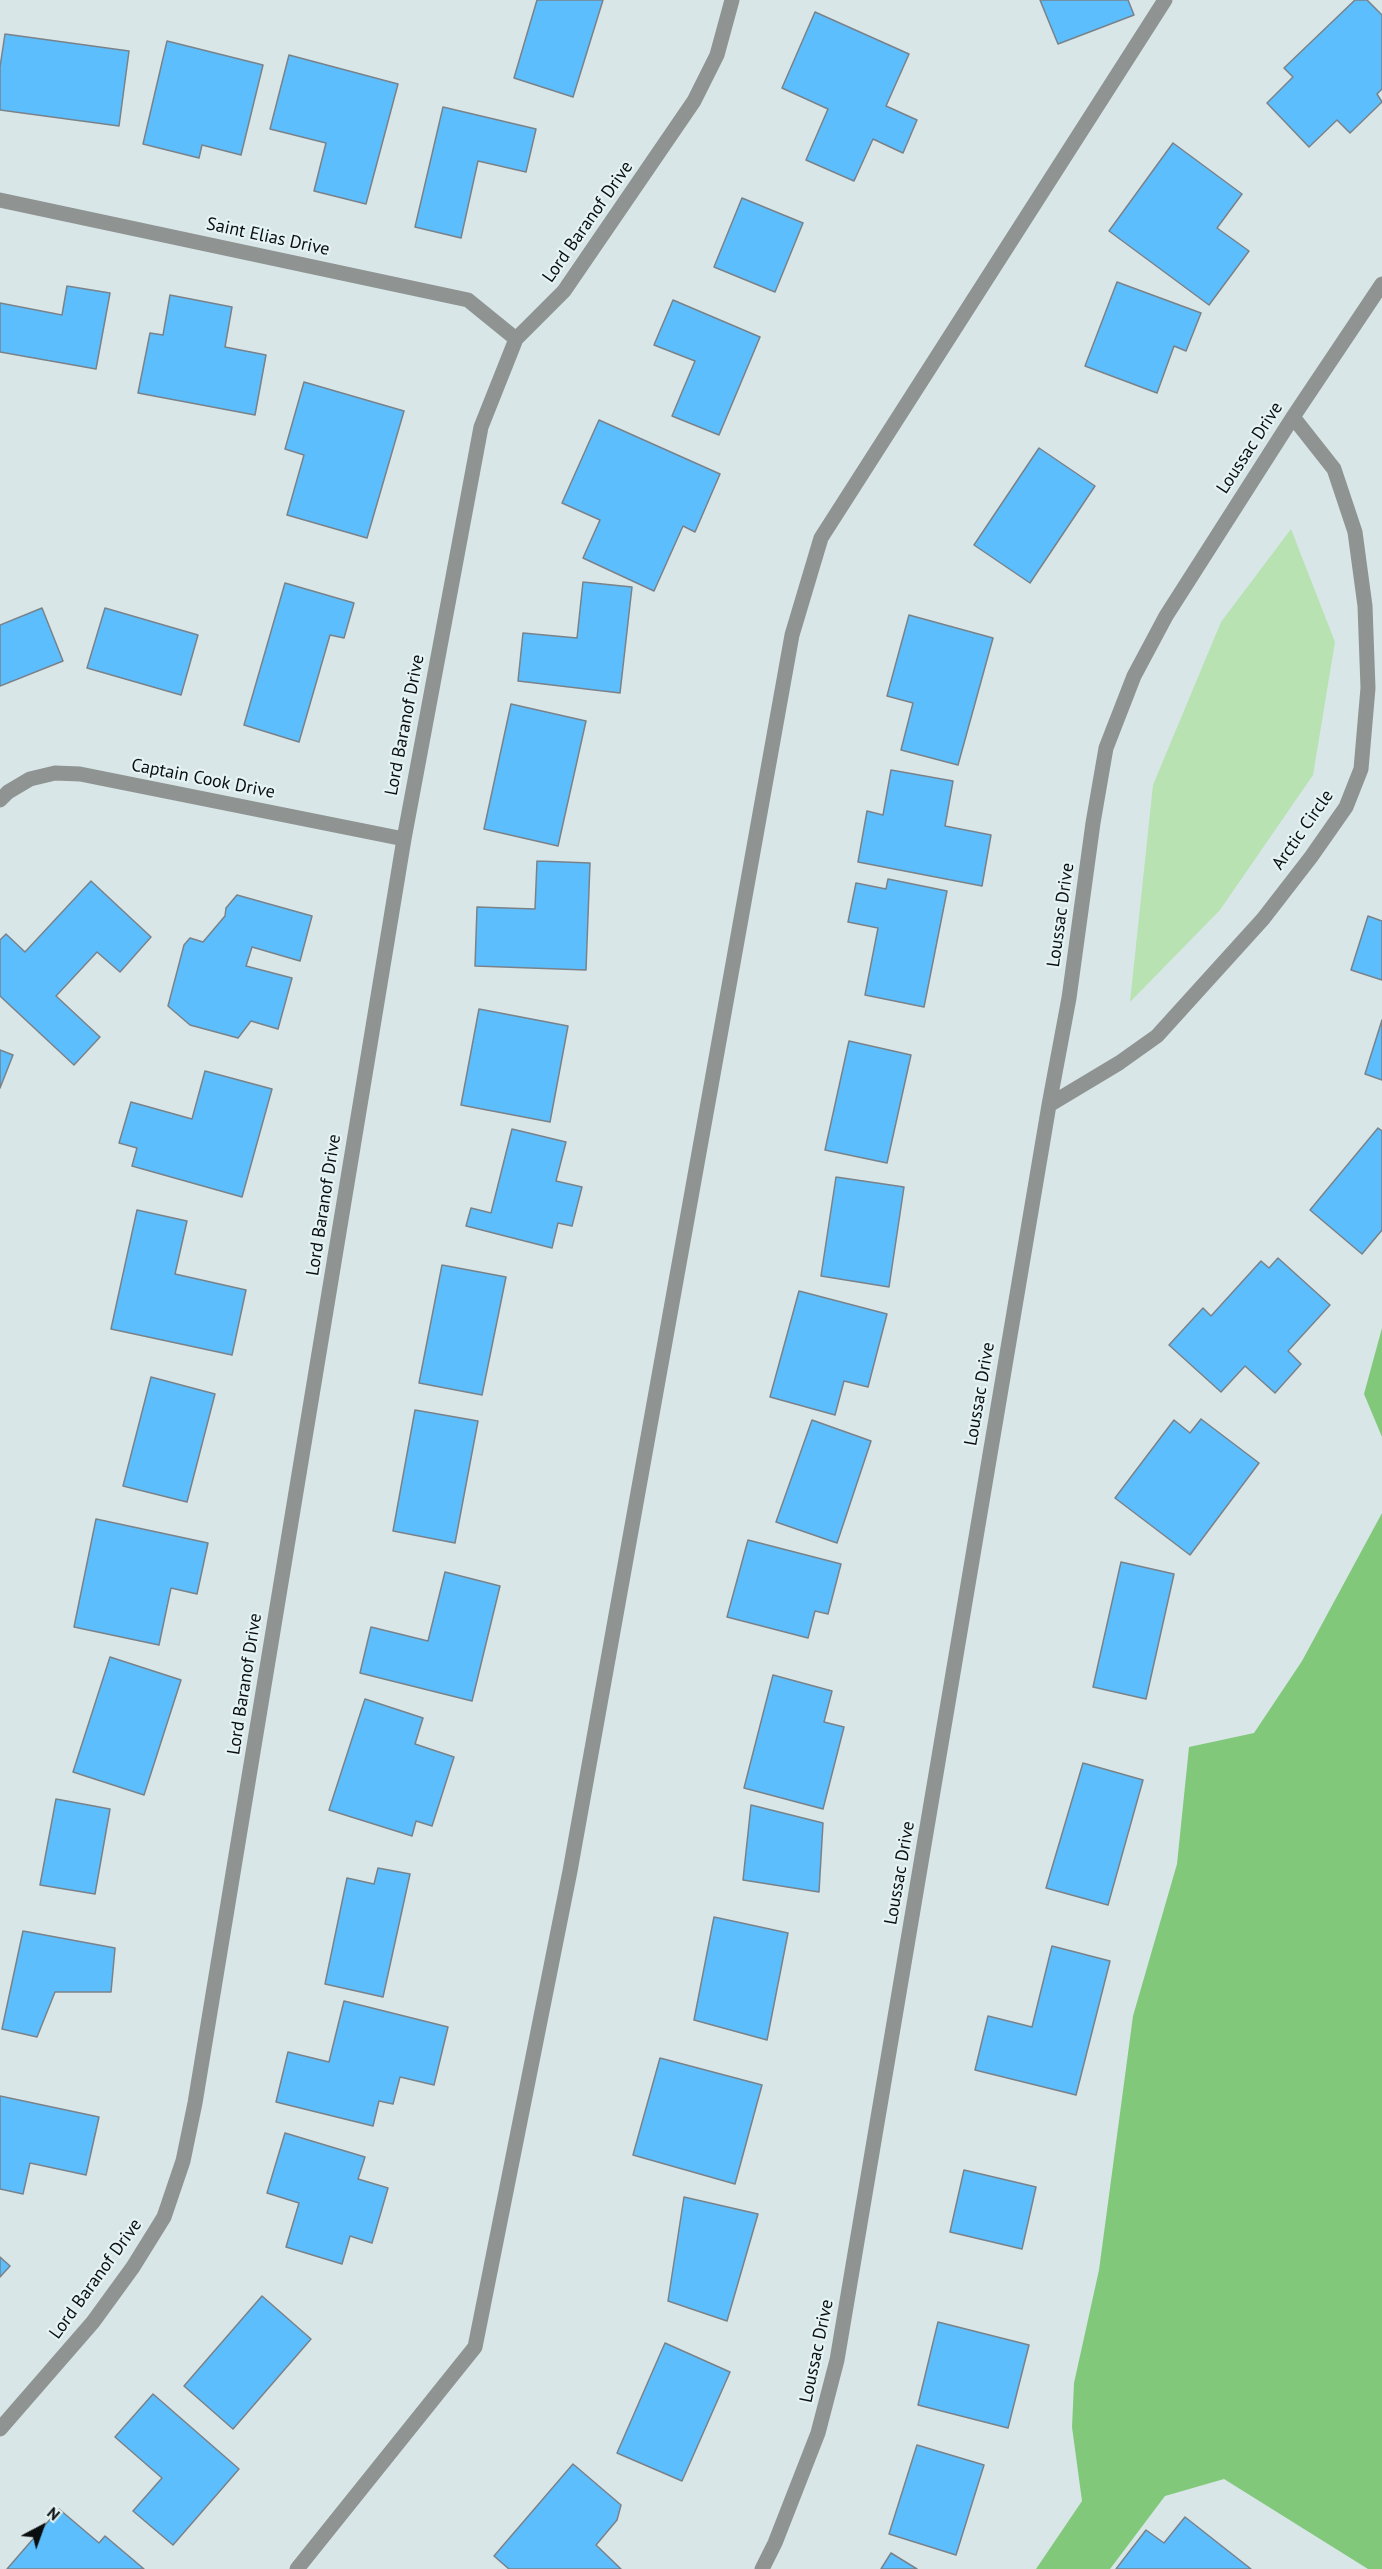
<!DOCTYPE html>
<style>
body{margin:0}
#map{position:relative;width:1382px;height:2569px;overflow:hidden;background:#d8e6e8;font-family:"PT Sans",sans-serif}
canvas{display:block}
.north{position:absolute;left:12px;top:2497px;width:60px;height:60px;-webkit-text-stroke:4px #e5f3f5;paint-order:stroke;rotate:41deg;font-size:16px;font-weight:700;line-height:24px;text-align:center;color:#0a0e0f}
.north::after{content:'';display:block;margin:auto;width:21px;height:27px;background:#0a0e0f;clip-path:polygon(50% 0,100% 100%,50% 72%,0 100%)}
</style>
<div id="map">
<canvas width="1382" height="2569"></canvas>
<div class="north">N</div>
</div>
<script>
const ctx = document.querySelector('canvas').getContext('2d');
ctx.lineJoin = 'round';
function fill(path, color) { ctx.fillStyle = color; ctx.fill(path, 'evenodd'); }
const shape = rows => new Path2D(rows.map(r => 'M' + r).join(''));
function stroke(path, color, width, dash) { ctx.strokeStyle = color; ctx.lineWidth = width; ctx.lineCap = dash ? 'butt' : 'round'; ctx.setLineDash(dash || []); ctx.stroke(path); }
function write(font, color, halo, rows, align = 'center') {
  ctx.font = font + ' "PT Sans",sans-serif'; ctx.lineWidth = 4.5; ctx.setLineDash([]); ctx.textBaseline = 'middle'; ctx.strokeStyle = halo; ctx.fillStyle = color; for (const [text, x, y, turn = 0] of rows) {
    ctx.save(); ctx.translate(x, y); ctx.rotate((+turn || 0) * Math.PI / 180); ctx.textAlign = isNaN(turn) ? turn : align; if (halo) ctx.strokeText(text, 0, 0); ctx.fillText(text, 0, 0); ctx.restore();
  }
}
fill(shape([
 [1291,529,1335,642,1313,775,1220,910,1130,1002,1153,785,1221,622]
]), '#b8e2b2');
fill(shape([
 [1382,1328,1382,1437,1364,1394],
 [1382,1513,1382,2569,1368,2569,1224,2479,1165,2496,1110,2569,1036,2569,1082,2501,1072,2427,1074,2383,1099,2270,1133,2016,1177,1864,1189,1747,1254,1733,1302,1661]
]), '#82c87a');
const building = shape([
 [537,0,603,0,573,97,514,78,537,0],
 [1040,0,1128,0,1134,15,1058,44,1040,0],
 [1355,0,1367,0,1382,15,1382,89,1377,94,1382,102,1350,133,1337,120,1309,147,1267,103,1293,77,1284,68,1355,0],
 [815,12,909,54,886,106,917,120,903,153,873,139,854,181,806,160,828,109,782,88,815,12],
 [5,34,129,51,119,126,0,110,0,67,5,34],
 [167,41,263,65,241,155,202,145,199,158,143,144,167,41],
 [289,55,398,84,366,204,314,191,326,143,270,129,289,55],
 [443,107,536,129,526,172,478,161,461,238,415,227,443,107],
 [1173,143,1242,194,1217,228,1249,251,1209,305,1109,231,1173,143],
 [742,198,803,223,775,292,714,267,742,198],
 [1117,282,1201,313,1186,351,1174,346,1157,393,1085,366,1117,282],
 [67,286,110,293,96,369,0,352,0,303,62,315,67,286],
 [170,295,232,307,225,347,266,355,255,415,138,393,150,333,163,335,170,295],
 [673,300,760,337,719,435,672,416,695,361,654,345,673,300],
 [304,382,404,411,367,538,287,515,304,455,285,449,304,382],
 [599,420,720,474,695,532,683,526,654,591,583,558,600,520,562,503,599,420],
 [1039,448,1095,486,1030,583,974,545,1039,448],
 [583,582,632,587,620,693,518,681,523,633,577,638,583,582],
 [285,583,354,603,344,638,330,635,299,742,244,725,285,583],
 [42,608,63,661,0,686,0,625,42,608],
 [105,608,198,635,181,695,87,668,105,608],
 [909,615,993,638,958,765,901,750,913,703,887,696,909,615],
 [511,704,586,721,558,846,484,829,511,704],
 [891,770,953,781,945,826,991,835,982,886,858,862,867,811,883,815,891,770],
 [537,861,590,863,586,970,475,966,477,907,535,909,537,861],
 [888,879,947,891,924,1007,865,995,878,928,848,922,856,883,886,889,888,879],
 [91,881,151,937,120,972,97,952,56,996,100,1037,74,1065,0,996,0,940,6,934,25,952,91,881],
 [237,895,312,916,300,961,252,947,246,966,292,978,278,1029,251,1021,238,1038,190,1025,168,1006,184,945,190,938,203,942,225,916,226,908,237,895],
 [1368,916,1382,921,1382,980,1351,970,1368,916],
 [479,1009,568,1026,550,1122,461,1105,479,1009],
 [1382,1020,1382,1080,1365,1074,1382,1020],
 [849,1041,911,1055,887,1163,825,1150,849,1041],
 [0,1050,13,1055,0,1088,0,1050],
 [205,1071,272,1089,242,1197,132,1166,137,1148,119,1143,131,1102,192,1119,205,1071],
 [1378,1128,1382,1131,1382,1230,1362,1254,1310,1210,1378,1128],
 [512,1129,566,1142,556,1181,582,1187,572,1226,558,1223,552,1248,466,1226,471,1208,491,1213,512,1129],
 [836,1177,904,1187,889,1287,821,1276,836,1177],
 [137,1210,187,1221,175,1274,246,1290,232,1355,111,1329,137,1210],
 [1278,1258,1330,1305,1288,1351,1301,1364,1275,1393,1245,1366,1221,1392,1169,1345,1203,1308,1211,1316,1261,1261,1269,1268,1278,1258],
 [442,1265,506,1277,482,1395,419,1383,442,1265],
 [799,1291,887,1314,868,1387,844,1381,835,1415,770,1397,799,1291],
 [151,1377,215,1394,187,1502,123,1486,151,1377],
 [415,1410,478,1421,455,1543,393,1531,415,1410],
 [1201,1419,1259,1463,1190,1555,1115,1498,1174,1420,1190,1433,1201,1419],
 [812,1420,871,1441,837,1543,776,1522,812,1420],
 [96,1519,208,1543,197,1594,171,1588,159,1645,74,1627,96,1519],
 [748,1540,841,1564,828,1614,815,1611,808,1638,727,1617,748,1540],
 [1121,1562,1174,1574,1146,1699,1093,1687,1121,1562],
 [445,1572,500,1586,472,1701,360,1673,371,1627,428,1641,445,1572],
 [110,1657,181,1680,144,1795,73,1772,110,1657],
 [773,1675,832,1691,824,1722,844,1727,823,1809,744,1788,773,1675],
 [365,1699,423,1718,415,1744,454,1757,432,1826,416,1821,412,1836,329,1810,365,1699],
 [1083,1763,1143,1780,1108,1905,1046,1888,1083,1763],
 [56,1799,110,1809,95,1894,40,1885,56,1799],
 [751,1805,823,1823,819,1892,743,1880,751,1805],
 [378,1868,410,1874,383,1997,325,1984,347,1878,374,1884,378,1868],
 [714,1917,788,1933,767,2040,694,2020,714,1917],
 [23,1931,115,1948,111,1992,55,1992,37,2037,2,2029,23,1931],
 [1052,1946,1110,1961,1076,2095,975,2070,988,2016,1032,2027,1052,1946],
 [344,2001,448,2027,434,2085,400,2077,393,2104,379,2101,373,2126,276,2102,288,2052,329,2062,344,2001],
 [660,2058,762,2085,735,2184,633,2155,660,2058],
 [0,2096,99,2117,86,2175,30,2163,23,2194,0,2189,0,2096],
 [285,2133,365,2157,358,2179,388,2188,372,2243,350,2236,342,2264,286,2247,299,2203,267,2193,285,2133],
 [964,2170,1036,2187,1022,2249,950,2232,964,2170],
 [684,2197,758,2214,727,2321,668,2301,684,2197],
 [0,2257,10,2266,0,2277,0,2257],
 [262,2296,311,2339,233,2429,184,2386,262,2296],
 [938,2322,1029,2345,1008,2428,918,2405,938,2322],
 [665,2343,730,2372,682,2481,617,2453,665,2343],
 [153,2394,239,2469,173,2545,133,2511,162,2478,115,2437,153,2394],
 [917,2445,984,2465,956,2555,889,2534,917,2445],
 [573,2464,621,2505,617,2520,596,2545,621,2569,509,2569,494,2556,573,2464],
 [59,2509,99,2543,105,2536,144,2569,7,2569,59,2509],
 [1185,2517,1251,2569,1116,2569,1146,2530,1164,2543,1185,2517],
 [891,2553,917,2569,881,2569,891,2553]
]);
fill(building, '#5dbefe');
stroke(building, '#798289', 1.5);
stroke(shape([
 [297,2569,475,2347,570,1871,792,635,821,538,1165,0]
]), '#8f9492', 15);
stroke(shape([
 [0,200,468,300,516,339],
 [0,800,8,792,30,779,55,773,80,774,404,839],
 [1049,1105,1119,1063,1157,1036,1263,919,1311,857,1346,807,1361,769,1368,688,1365,606,1355,532,1334,469,1293,417],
 [0,2429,93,2322,133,2267,164,2217,183,2161,195,2103,404,839,481,427,516,339,564,291,694,101,717,55,732,0],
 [762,2569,775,2543,818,2433,837,2360,1049,1105,1069,998,1093,823,1106,748,1134,676,1166,616,1293,417,1382,284]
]), '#8f9492', 15);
write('18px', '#0a0e0f', '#e5f3f5', [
 ["Lord Baranof Drive",588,222,-55],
 ["Saint Elias Drive",268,237,12],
 ["Loussac Drive",1250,448,-57],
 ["Lord Baranof Drive",405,725,-79],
 ["Captain Cook Drive",203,779,11],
 ["Arctic Circle",1303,830,-55],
 ["Loussac Drive",1061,915,-82],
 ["Lord Baranof Drive",324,1205,-81],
 ["Loussac Drive",980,1394,-80],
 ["Lord Baranof Drive",245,1684,-81],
 ["Loussac Drive",900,1873,-80],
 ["Lord Baranof Drive",96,2279,-54],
 ["Loussac Drive",817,2351,-78]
]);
</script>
